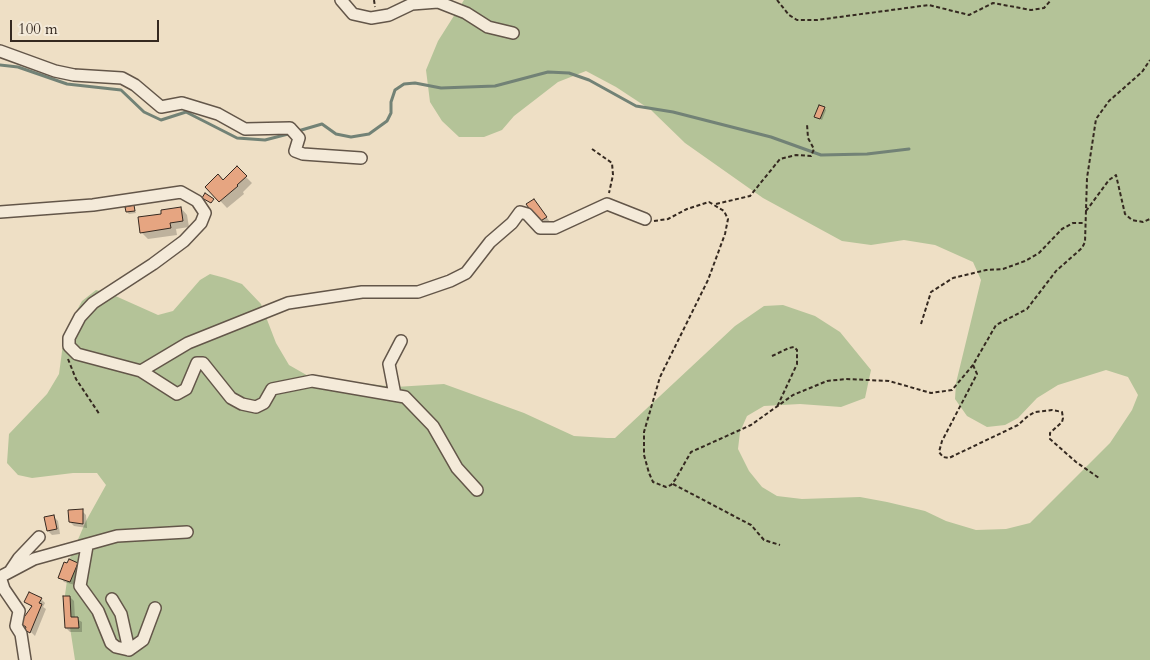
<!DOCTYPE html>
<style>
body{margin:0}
#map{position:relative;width:1150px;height:660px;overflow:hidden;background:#eedfc5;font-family:Cardo,serif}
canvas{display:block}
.scale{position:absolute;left:10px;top:20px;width:149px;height:22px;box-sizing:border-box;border:2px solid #352920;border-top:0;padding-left:6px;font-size:15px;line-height:18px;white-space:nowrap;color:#352920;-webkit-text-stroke:4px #f4ead9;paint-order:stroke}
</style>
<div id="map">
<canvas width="1150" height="660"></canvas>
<div class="scale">100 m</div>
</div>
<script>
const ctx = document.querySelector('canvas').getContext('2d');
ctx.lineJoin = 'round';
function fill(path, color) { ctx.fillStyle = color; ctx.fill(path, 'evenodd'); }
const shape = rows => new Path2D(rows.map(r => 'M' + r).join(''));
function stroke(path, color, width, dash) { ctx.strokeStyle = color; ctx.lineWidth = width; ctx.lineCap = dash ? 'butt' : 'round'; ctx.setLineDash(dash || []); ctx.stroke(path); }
fill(shape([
 [464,0,1150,0,1150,660,75,660,65,595,70,558,86,521,106,485,97,473,73,473,32,478,18,475,7,463,9,434,47,394,59,374,63,344,71,321,82,301,96,290,111,294,158,315,173,311,200,280,210,274,225,278,242,284,261,304,276,343,289,365,310,377,395,387,444,384,524,413,574,436,607,438,615,438,735,326,764,306,783,305,815,316,840,332,871,370,865,398,841,407,800,404,764,406,747,416,740,432,738,449,749,471,762,487,777,496,802,499,860,497,887,502,925,511,946,521,976,530,1006,529,1030,523,1110,443,1132,410,1138,395,1128,377,1106,370,1058,385,1037,398,1018,418,1005,425,987,427,967,416,955,399,956,383,981,280,973,262,935,245,904,240,871,245,842,241,763,198,685,143,651,110,616,87,586,71,558,82,514,116,502,130,484,137,459,137,442,121,430,102,426,70,438,41]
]), '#b4c398');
fill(shape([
 [824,108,826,110,822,120,818,118,816,116],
 [237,168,252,183,243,192,244,194,227,208,207,187,223,181],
 [538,205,550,222,545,226,540,222],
 [134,207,136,213,129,214,127,212],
 [181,208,187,215,189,227,176,229,177,235,148,239,141,232,163,215],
 [82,511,86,515,87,528,74,526,70,522],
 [53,516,58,521,60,534,52,535,48,531,45,518],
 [77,564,81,568,75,585,64,582,60,577],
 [70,597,74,601,75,618,82,622,82,632,70,632,66,628],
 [41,599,45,603,43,607,46,609,35,636,22,623,32,607,26,602]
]), '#0003');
stroke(shape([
 [0,65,18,67,67,84,121,90,144,112,161,120,186,112,237,138,265,140,292,133],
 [298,131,322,124,336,134,351,137,369,134,387,121,391,113,391,102,395,90,404,84,415,83,441,88,495,86,548,72,569,73,589,80,636,106,673,112,771,137,821,155,867,154,909,149]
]), '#728276', 3);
const building = shape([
 [819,105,825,107,820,119,814,117,819,105],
 [237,166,247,176,237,185,238,186,219,202,205,187,218,174,223,180,237,166],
 [205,193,214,199,211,203,202,198,205,193],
 [534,199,547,217,539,222,526,204,534,199],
 [134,205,135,211,126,212,125,207,134,205],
 [181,207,183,221,170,223,171,228,140,233,138,217,161,214,161,210,181,207],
 [83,509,83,524,69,522,68,510,83,509],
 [54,515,57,529,47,531,44,517,54,515],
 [69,559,78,563,70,582,58,578,64,562,67,563,69,559],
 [29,592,42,598,39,603,42,604,30,633,25,630,26,627,20,623,32,606,24,602,29,592],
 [63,596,70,596,71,617,78,617,79,628,65,628,63,596]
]);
fill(building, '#e6a581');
stroke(building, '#352920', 1);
const street = shape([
 [341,0,353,14,371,18,389,15,412,4,438,2,466,13,488,27,513,33],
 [0,51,55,71,74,75,122,78,135,85,161,107,182,103,218,114,245,129,290,128,299,138,295,151,303,154,361,158],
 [0,212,93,205,181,192,197,201,205,213,201,223,184,241,153,264,93,303,80,317,69,338,69,346,77,354,141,371,177,394,186,389,197,363,203,363,231,398,242,404,256,407,264,403,272,389,312,381,405,397,433,426,457,468,477,490],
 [141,371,188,343,288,303,362,292,418,292,450,281,466,273,490,242,512,223,520,212,527,214,540,228,555,228,607,204,645,219],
 [395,395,389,364,401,341],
 [87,546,80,586,98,611,111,643,116,647,129,650,143,640,155,608],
 [11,570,19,558,39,537],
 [0,577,34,559,117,536,187,532],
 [0,577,4,589,19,611,16,626,21,634,25,660],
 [112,599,121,614,129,650]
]);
stroke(street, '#635649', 14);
stroke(shape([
 [374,0,375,7],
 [777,0,789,15,797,20,817,20,929,5,969,15,993,3,1031,10,1044,8,1051,0],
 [592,149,612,163,613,175,609,193],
 [716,204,750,196,780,159,796,155,811,156,814,149,808,138,807,124],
 [1086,211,1109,180,1116,175,1125,214,1132,220,1143,222,1150,219],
 [654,221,668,219,687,209,709,202,724,211,728,219,725,234,708,280,660,377,644,432,644,455,649,473,653,482,666,487,671,485,675,480,691,452,751,425,793,395,827,381,846,379,889,381,931,393,952,390,973,365,996,325,1027,309,1056,271,1082,248,1085,242,1087,178,1096,119,1109,101,1142,72,1150,60],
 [921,324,931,292,953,278,986,270,1003,269,1025,261,1039,253,1062,229,1073,223,1085,223],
 [772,356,789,348,794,347,797,350,797,364,777,407],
 [68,359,76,379,100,415],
 [973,365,977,374,942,441,939,452,943,457,949,458,1018,425,1028,416,1035,412,1052,410,1062,412,1063,418,1062,422,1050,433,1050,439,1076,462,1099,478],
 [673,484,751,525,764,540,780,545]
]), '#352920', 2, [4, 2.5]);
stroke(street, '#f4ead9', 11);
</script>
